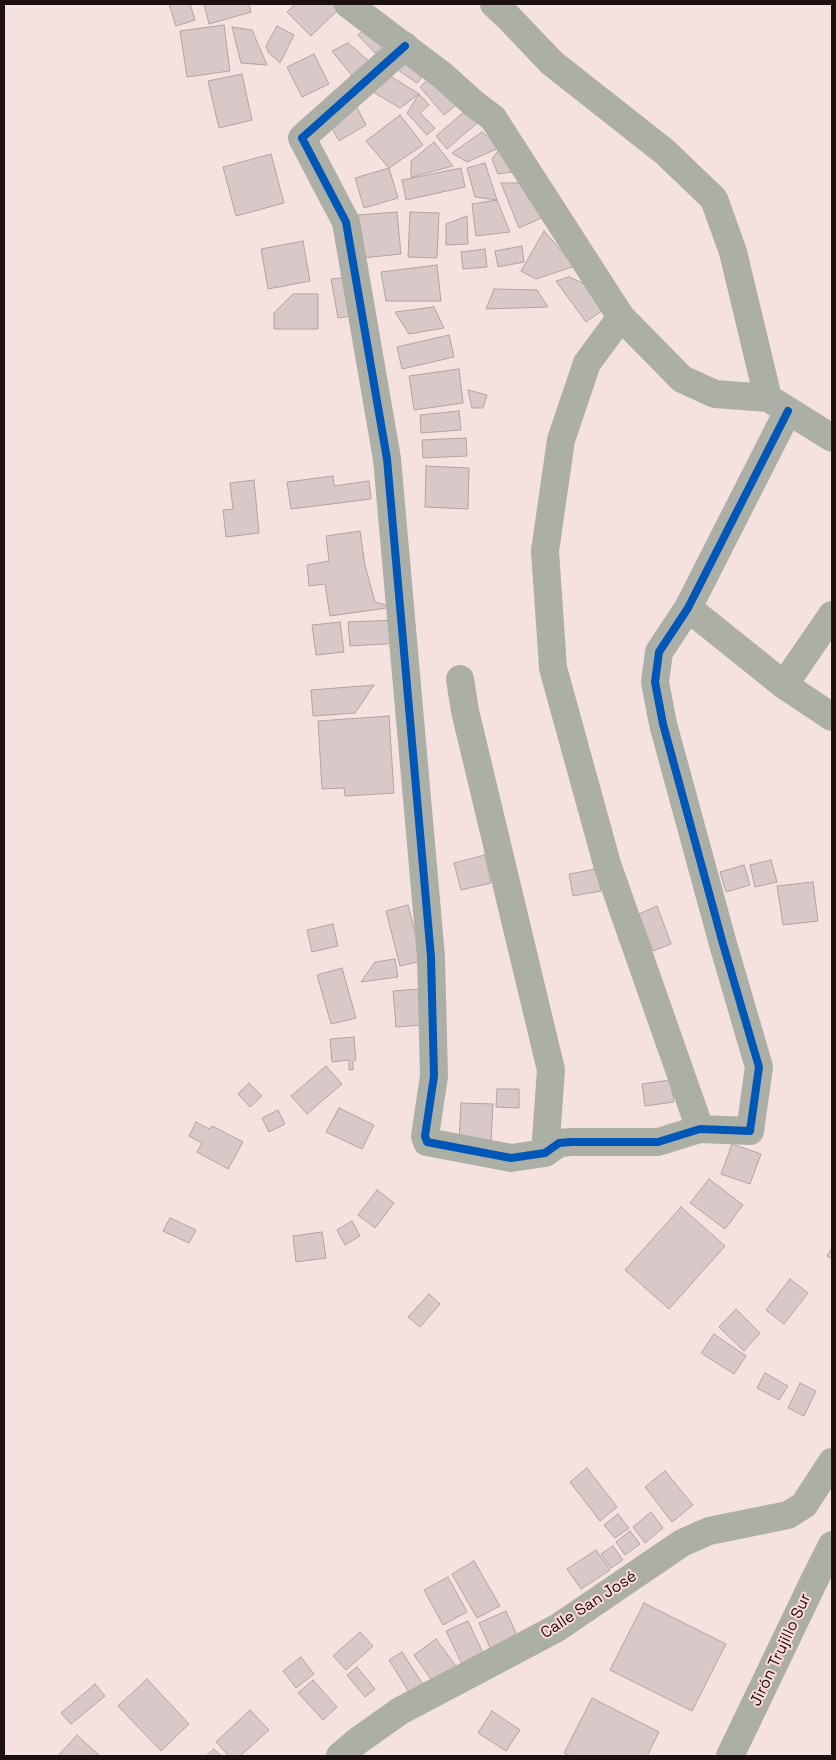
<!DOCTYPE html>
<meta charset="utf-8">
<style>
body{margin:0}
#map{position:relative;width:836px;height:1760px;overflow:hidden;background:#f6e1e1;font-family:"Space Grotesk",sans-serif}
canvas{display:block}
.frame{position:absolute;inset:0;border:5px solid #1c1010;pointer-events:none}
</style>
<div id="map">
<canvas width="836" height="1760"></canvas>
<div class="frame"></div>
</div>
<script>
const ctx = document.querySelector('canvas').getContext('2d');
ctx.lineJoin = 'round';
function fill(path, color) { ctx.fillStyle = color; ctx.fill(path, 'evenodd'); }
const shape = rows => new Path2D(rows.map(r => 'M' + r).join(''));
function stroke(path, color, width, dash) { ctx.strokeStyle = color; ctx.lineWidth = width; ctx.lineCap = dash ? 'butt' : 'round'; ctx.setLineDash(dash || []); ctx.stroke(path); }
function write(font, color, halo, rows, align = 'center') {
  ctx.font = font + ' "Space Grotesk",sans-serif'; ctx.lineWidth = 4; ctx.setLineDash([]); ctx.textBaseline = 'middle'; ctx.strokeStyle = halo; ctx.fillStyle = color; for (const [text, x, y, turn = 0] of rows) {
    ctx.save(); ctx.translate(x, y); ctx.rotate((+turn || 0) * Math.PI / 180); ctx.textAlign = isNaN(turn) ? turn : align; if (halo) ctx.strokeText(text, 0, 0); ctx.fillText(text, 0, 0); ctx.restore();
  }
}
const building = shape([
 [169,4,190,4,195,20,176,26,169,4],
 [204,4,249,4,251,12,209,24,204,4],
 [295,4,332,4,338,10,311,36,287,12,295,4],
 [224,25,230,71,187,77,180,31,224,25],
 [277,26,294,35,280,63,268,52,266,46,277,26],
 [232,27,252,30,267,65,241,63,232,27],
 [367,27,384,44,375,53,358,35,367,27],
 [348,43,371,63,354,78,332,51,348,43],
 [314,54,329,84,302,97,287,67,314,54],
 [407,58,426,72,417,83,398,70,407,58],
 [435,73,461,101,444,115,420,87,435,73],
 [242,74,252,120,219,128,208,81,242,74],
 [390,76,419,94,400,108,373,92,390,76],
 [419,94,429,105,420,113,435,128,427,135,407,113,419,94],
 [354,102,366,125,339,141,326,118,354,102],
 [472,105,483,118,447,149,436,136,472,105],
 [400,115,423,145,389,168,366,141,400,115],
 [482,132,501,147,467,162,452,153,482,132],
 [434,142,453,166,411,177,411,161,434,142],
 [501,147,520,171,498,174,492,159,501,147],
 [271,154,284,203,236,216,223,167,271,154],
 [485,163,497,200,475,197,467,168,485,163],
 [389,168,398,198,364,208,355,178,389,168],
 [461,168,465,187,406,200,402,180,461,168],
 [501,183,531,183,546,216,519,228,501,183],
 [497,200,510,232,476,236,472,204,497,200],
 [397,212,401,254,362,258,358,215,397,212],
 [410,212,439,213,437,258,408,257,410,212],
 [467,216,468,244,446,245,446,224,467,216],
 [544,231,575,266,536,279,521,271,544,231],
 [303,241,310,281,268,289,261,249,303,241],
 [522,246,524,262,498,267,495,251,522,246],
 [485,249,487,267,463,269,461,252,485,249],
 [437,265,441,301,386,301,381,272,437,265],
 [350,277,358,315,338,318,331,279,350,277],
 [569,277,583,283,603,310,586,322,556,281,569,277],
 [494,289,537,290,548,307,486,309,494,289],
 [293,294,318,294,318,329,274,329,274,313,293,294],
 [434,307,444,328,409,334,395,312,434,307],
 [449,335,454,357,402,369,397,347,449,335],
 [459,369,463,403,414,410,409,376,459,369],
 [468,390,487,395,483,408,472,408,468,390],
 [459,411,461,430,421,433,420,415,459,411],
 [466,438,467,456,423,458,422,440,466,438],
 [426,466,469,468,468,509,425,507,426,466],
 [333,476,334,486,369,481,371,499,291,509,287,482,333,476],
 [254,480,259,533,226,537,223,510,233,509,230,483,254,480],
 [360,531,365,565,375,602,394,607,330,616,325,584,309,586,307,565,329,561,326,536,360,531],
 [398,620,400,643,350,646,348,622,398,620],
 [340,622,344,652,316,655,312,625,340,622],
 [374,685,355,713,313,716,311,690,374,685],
 [389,716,394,793,345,796,344,788,322,789,318,721,389,716],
 [485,855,491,883,461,890,454,863,485,855],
 [771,860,777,882,755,887,750,865,771,860],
 [744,865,750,885,726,892,720,872,744,865],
 [596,869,601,891,573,896,569,874,596,869],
 [813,882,818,921,783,925,777,886,813,882],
 [408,905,422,961,400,966,386,911,408,905],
 [657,906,671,944,653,951,639,914,657,906],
 [333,924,338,946,312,952,307,930,333,924],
 [395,959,398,977,361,982,375,962,395,959],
 [342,968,356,1018,331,1024,317,975,342,968],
 [419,989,422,1025,396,1027,393,991,419,989],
 [354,1037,356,1060,353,1061,353,1070,349,1070,349,1060,332,1062,330,1039,354,1037],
 [326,1066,342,1084,307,1114,291,1096,326,1066],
 [670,1080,674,1102,645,1106,642,1084,670,1080],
 [249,1083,262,1096,250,1107,238,1094,249,1083],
 [497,1089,519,1089,519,1108,496,1107,497,1089],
 [461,1103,493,1104,491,1141,459,1140,461,1103],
 [339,1108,374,1125,362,1149,326,1132,339,1108],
 [278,1110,285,1124,269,1132,262,1118,278,1110],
 [196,1122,209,1129,212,1126,243,1142,228,1169,197,1152,202,1143,189,1136,196,1122],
 [732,1144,761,1154,750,1184,721,1174,732,1144],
 [709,1179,743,1205,725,1229,690,1203,709,1179],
 [377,1190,394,1203,375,1228,358,1215,377,1190],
 [681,1207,725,1246,669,1309,625,1270,681,1207],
 [170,1218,196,1230,189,1243,163,1231,170,1218],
 [352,1221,360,1236,345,1245,337,1230,352,1221],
 [322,1232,326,1258,296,1262,293,1236,322,1232],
 [832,1248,832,1259,827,1256,832,1248],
 [790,1279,808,1293,784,1324,766,1310,790,1279],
 [429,1294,440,1304,420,1327,408,1317,429,1294],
 [736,1309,760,1333,744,1351,719,1327,736,1309],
 [714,1334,746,1356,734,1374,701,1353,714,1334],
 [765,1373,788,1386,779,1400,757,1388,765,1373],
 [800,1383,816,1391,804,1416,788,1408,800,1383],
 [587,1468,617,1507,600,1521,570,1482,587,1468],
 [665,1471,693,1505,672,1522,645,1487,665,1471],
 [651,1512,663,1528,645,1543,633,1527,651,1512],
 [618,1514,629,1528,615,1538,604,1525,618,1514],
 [630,1531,640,1544,625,1555,616,1542,630,1531],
 [613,1546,623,1560,611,1568,601,1554,613,1546],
 [596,1550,610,1570,581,1589,567,1569,596,1550],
 [474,1561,500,1606,477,1618,452,1574,474,1561],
 [448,1577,467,1612,443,1625,424,1590,448,1577],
 [644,1603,726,1644,692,1711,610,1670,644,1603],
 [506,1611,519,1640,492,1652,479,1623,506,1611],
 [468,1621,485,1657,463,1666,446,1631,468,1621],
 [360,1632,373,1646,346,1670,333,1656,360,1632],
 [436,1639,456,1666,433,1682,414,1655,436,1639],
 [402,1652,424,1686,410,1694,389,1660,402,1652],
 [301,1657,314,1674,296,1688,283,1671,301,1657],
 [357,1667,375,1689,365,1697,347,1675,357,1667],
 [147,1679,189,1724,161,1751,118,1706,147,1679],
 [313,1680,337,1707,323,1720,298,1693,313,1680],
 [95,1684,105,1696,71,1724,61,1713,95,1684],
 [592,1698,659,1732,647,1756,570,1756,564,1753,592,1698],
 [250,1710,269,1730,240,1756,229,1756,216,1742,250,1710],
 [492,1711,520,1730,506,1751,478,1733,492,1711],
 [77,1735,100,1756,58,1756,77,1735],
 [214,1749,221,1756,206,1756,214,1749]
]);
fill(building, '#d8c8c8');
stroke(building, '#b2a2a2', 1);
stroke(shape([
 [348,4,442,75,473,103,493,118,621,317,682,379,715,394,768,398],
 [494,4,510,19,552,63,665,152,714,199,733,252,768,398,832,438],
 [405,46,302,138,346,222,387,459,431,957,434,1076,425,1136,427,1142,511,1158,545,1153,559,1143,571,1142,658,1142,700,1129,750,1131,759,1067,723,944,663,724,655,682,659,652,688,608,788,411],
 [621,317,587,363,561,440,545,551,553,668,607,864,700,1129],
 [688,608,784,685,832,717],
 [460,679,465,711,551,1070,545,1153],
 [784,685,832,615],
 [340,1756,359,1740,400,1711,557,1628,682,1543,709,1531,788,1515,804,1505,832,1462]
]), '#abafa6', 28);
stroke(shape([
 [730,1756,813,1583,832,1545]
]), '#abaea5', 28);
stroke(shape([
 [405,46,302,138,346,222,387,459,431,957,434,1076,425,1136,427,1142,511,1158,545,1153,559,1143,571,1142,658,1142,700,1129,750,1131,759,1067,723,944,663,724,655,682,659,652,688,608,788,411]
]), '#0057b8', 8);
write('16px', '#1c1010', '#fed9d9', [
 ["Calle San José",589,1605,-33],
 ["Jirón Trujillo Sur",781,1650,-65]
]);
</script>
